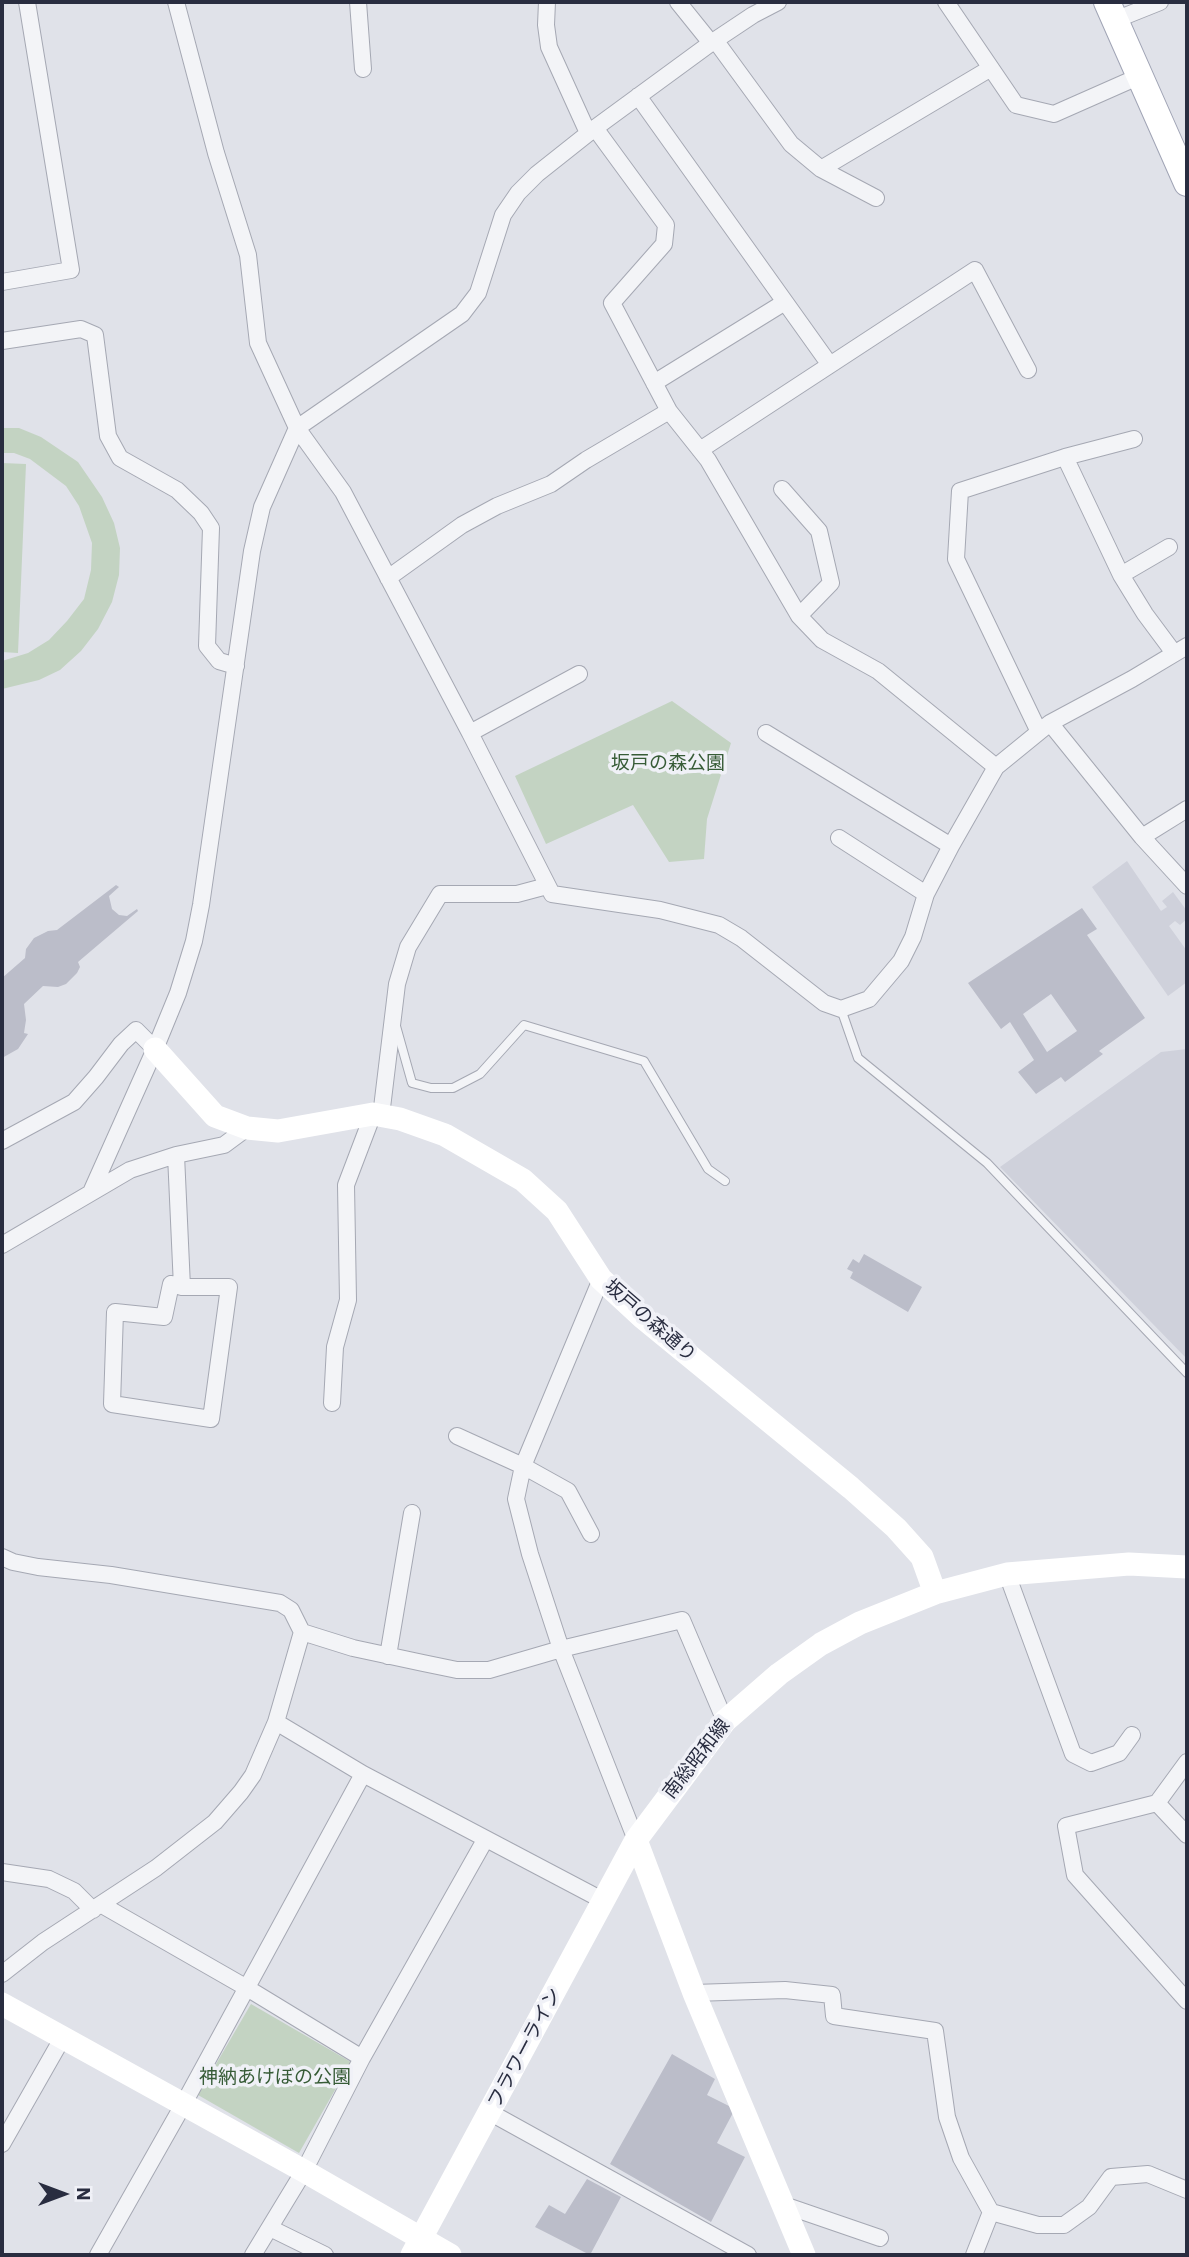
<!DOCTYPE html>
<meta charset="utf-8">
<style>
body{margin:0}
#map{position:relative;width:1189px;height:2257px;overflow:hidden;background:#e0e2e9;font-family:"IBM Plex Sans",sans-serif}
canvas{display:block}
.frame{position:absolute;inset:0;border:4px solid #292d40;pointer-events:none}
.north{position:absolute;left:28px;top:2159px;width:70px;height:70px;-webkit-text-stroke:5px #f0f1f7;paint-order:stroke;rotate:90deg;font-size:19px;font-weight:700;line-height:28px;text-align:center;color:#292d40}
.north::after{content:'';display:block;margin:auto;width:24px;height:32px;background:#292d40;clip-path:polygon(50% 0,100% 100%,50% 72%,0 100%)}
</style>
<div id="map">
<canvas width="1189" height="2257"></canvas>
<div class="frame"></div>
<div class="north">N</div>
</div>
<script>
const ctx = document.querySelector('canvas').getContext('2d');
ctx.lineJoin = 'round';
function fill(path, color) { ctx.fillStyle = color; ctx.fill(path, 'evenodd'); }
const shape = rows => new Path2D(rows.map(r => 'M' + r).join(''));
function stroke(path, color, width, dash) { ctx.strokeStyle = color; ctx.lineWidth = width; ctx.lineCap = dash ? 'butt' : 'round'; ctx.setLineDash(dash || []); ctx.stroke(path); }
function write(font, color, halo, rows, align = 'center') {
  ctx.font = font + ' "IBM Plex Sans","Noto Sans JP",sans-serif'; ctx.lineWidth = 7; ctx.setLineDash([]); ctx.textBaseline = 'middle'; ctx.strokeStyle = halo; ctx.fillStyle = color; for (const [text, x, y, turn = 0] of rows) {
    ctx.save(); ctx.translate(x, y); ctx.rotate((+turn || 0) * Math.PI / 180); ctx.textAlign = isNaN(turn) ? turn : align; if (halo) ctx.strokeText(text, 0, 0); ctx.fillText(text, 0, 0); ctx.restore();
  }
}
fill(shape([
 [1127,861,1161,911,1167,907,1162,901,1173,892,1187,911,1187,919,1180,925,1175,921,1169,926,1187,951,1187,982,1168,996,1092,887],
 [1187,1049,1187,1359,1000,1167,1161,1052]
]), '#cfd1db');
fill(shape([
 [2,428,19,428,41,437,78,462,102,497,114,523,120,548,119,575,112,602,98,629,81,651,60,670,39,680,2,689,2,661,28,653,49,640,67,621,84,599,91,570,92,543,79,506,66,486,30,459,14,453,2,453],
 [2,463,26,464,18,653,2,652],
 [672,701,731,743,707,819,704,859,669,862,633,805,546,844,515,776],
 [251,2004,351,2062,299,2153,198,2095]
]), '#c3d3c2');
fill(shape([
 [116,885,119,887,109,896,112,909,119,915,127,916,137,909,138,911,78,962,80,967,77,973,66,984,58,987,43,986,24,1004,26,1020,24,1033,28,1034,18,1049,2,1058,2,978,25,958,26,949,34,938,48,931,57,930],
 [1082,908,1097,929,1087,935,1145,1018,1099,1051,1103,1054,1065,1082,1061,1077,1036,1094,1018,1072,1034,1060,1010,1022,1001,1029,968,983],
 [1051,994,1077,1031,1047,1052,1023,1014],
 [864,1254,922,1287,908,1312,850,1278,853,1272,847,1269,853,1259,859,1263],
 [672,2054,715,2079,707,2095,735,2109,717,2143,745,2157,711,2222,610,2164],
 [587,2179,621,2197,590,2255,535,2227,549,2205,565,2214]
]), '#bbbdc9');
const lane = shape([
 [841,1009,858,1058,987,1163,1187,1373],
 [396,1026,412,1083,431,1088,453,1088,480,1074,524,1025,644,1061,708,1169,725,1181]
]);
const street = shape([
 [176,2,216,153,248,255,258,343,297,428,343,492,470,733,579,674],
 [358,2,363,69],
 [547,2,546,25,549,47,588,133],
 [678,2,711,43],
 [946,2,1016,105,1054,114,1140,76],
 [1115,20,1160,2],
 [715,40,791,144,821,169,876,198],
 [638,96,830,365],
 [595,128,666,225,664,244,612,303,669,411,708,460,799,616,822,640,878,671,996,767],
 [821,169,991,68],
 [2,282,71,270,27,2],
 [2,341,81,329,95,335,108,436,120,458,177,490,201,513,211,528,207,646,219,661,236,666],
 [654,383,785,302],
 [700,450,975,270,1028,370],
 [1065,457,1121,575,1145,614,1174,653],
 [782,489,819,531,831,583,799,616],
 [1121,575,1169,547],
 [388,578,462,525,497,506,551,484,586,460,669,411],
 [1050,723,1142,837,1187,886],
 [1039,732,956,559,960,491,1065,457,1134,439],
 [470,733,552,894,660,910,719,925,741,938,824,1003,841,1009,869,999,901,961,913,937,926,894,951,846,996,767,1050,723,1132,679,1187,646],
 [766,733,951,846],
 [1142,837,1187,809],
 [839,838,926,894],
 [381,1116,397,984,408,947,440,894,517,894,547,886],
 [2,1141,74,1102,96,1077,121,1044,136,1030,155,1049],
 [176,1155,182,1287],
 [92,1190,155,1049,178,993,194,941,201,905,252,551,262,507,297,428,462,314,478,293,503,215,518,193,537,174,595,128,711,43,753,15,778,2],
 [2,1245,130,1170,176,1155,224,1145,247,1128],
 [601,1279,523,1466,516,1499,530,1554,561,1649,636,1840],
 [171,1284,182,1287,229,1287,211,1419,112,1404,115,1312,164,1317,171,1284],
 [332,1403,335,1347,348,1300,346,1185,373,1114],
 [457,1436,523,1466,568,1491,591,1534],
 [2,1557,13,1562,38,1567,111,1575,280,1603,291,1610,302,1632,276,1722,253,1775,241,1792,215,1822,156,1868,43,1942,2,1974],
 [1007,1574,1073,1754,1091,1763,1119,1753,1132,1735],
 [302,1632,353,1648,423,1663,457,1670,489,1670,561,1649,682,1620,725,1721],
 [388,1656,412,1513],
 [276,1722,363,1774,604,1901],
 [1187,1762,1157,1803,1066,1826,1075,1875,1187,2001],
 [1157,1803,1187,1835],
 [2,1872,49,1879,74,1891,93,1910],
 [102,1905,247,1988,362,2058],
 [694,1993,785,1990,832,1995,834,2016,935,2031,947,2117,961,2158,991,2212,1038,2225,1064,2225,1089,2207,1111,2177,1148,2174,1187,2190],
 [491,2113,748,2255],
 [2,2144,63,2037],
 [784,2205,880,2238],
 [270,2228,325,2255],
 [98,2255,183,2105,363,1774],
 [253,2255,304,2171,362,2058,485,1840],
 [974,2255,991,2212]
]);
const primary = shape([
 [1107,2,1187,183]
]);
stroke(lane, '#a5a8b3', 10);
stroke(street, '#a5a8b3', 18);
stroke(primary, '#a0a4b5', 28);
stroke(lane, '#f3f4f7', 8);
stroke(street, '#f3f4f7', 16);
stroke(shape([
 [155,1049,215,1116,247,1128,278,1131,373,1114,400,1119,445,1135,523,1180,557,1211,601,1279,642,1317,851,1488,896,1528,922,1557,935,1593],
 [636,1840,694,1993,804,2255],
 [2,2004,304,2171,450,2255],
 [412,2255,636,1840,725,1721,779,1674,821,1644,860,1623,935,1593,1007,1574,1129,1564,1187,1567]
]), '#fff', 23);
stroke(primary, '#fff', 26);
write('19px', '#375c37', '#f0f1f7', [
 ["坂戸の森公園",668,764],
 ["神納あけぼの公園",275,2078]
]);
write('19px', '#292d40', '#f0f1f7', [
 ["坂戸の森通り",650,1321,41],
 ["南総昭和線",697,1759,-52],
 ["フラワーライン",525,2048,-62]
]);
</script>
